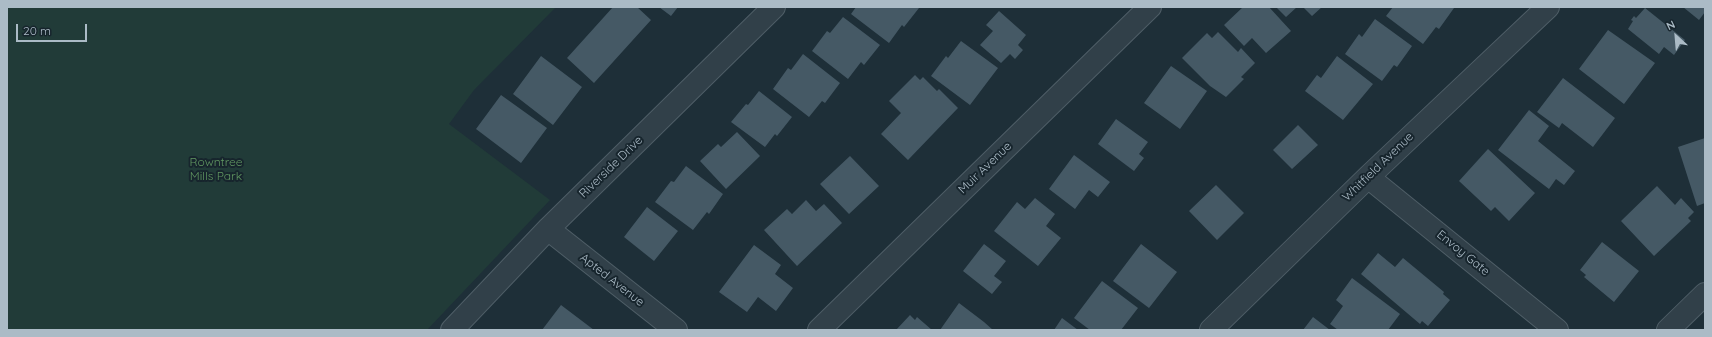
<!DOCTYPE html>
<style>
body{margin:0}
#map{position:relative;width:1712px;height:337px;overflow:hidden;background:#1e2f38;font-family:Quicksand,sans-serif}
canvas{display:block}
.frame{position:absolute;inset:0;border:8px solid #abbbc6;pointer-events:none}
.north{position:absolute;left:1656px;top:16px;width:40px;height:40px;-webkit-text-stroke:3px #17252d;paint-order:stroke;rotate:334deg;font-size:11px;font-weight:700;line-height:16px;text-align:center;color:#abbbc6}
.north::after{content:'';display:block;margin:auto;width:14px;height:18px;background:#abbbc6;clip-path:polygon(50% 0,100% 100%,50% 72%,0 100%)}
.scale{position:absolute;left:16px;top:24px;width:71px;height:18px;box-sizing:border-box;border:2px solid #abbbc6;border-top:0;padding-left:5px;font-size:12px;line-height:14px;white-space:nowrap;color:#abbbc6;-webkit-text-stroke:3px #17252d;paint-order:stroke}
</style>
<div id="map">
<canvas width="1712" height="337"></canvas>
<div class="frame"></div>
<div class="north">N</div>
<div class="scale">20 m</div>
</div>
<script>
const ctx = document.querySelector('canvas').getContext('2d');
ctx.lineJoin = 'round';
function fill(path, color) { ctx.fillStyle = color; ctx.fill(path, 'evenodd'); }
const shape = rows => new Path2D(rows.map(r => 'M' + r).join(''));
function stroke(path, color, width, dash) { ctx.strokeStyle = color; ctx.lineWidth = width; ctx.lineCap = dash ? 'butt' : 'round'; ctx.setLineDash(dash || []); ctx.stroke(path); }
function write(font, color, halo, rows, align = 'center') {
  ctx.font = font + ' Quicksand,sans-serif'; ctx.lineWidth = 4; ctx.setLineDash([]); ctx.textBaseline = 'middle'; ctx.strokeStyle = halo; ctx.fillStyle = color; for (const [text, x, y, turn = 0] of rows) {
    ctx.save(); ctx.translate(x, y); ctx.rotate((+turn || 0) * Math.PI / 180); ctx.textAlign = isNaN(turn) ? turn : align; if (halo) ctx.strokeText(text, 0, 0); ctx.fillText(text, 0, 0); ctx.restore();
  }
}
fill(shape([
 [7,7,556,7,474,90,449,124,550,200,427,330,7,330]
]), '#213b38');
fill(shape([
 [613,7,637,7,651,20,594,83,567,58],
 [659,7,678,7,671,16],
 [856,7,917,7,919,8,904,27,902,25,889,43,851,14],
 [1243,7,1269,7,1291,31,1266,53,1252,38,1244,46,1224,25],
 [1276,7,1297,7,1286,17],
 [1303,7,1322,7,1312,16],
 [1393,7,1452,7,1454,8,1439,29,1436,27,1423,44,1386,16],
 [1683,7,1705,7,1705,12,1699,20],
 [1645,8,1685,40,1674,55,1664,47,1659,54,1628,29,1633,21,1631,20,1634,16,1636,18],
 [999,11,1026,35,1018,45,1023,50,1015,59,1010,54,1001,63,980,45,993,31,986,25],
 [843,17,880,45,864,65,861,62,848,79,812,51,827,31,830,33],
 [1375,19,1412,46,1397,67,1394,65,1382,81,1345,54,1359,34,1362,37],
 [1608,30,1655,63,1624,104,1579,69],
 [1218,32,1238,52,1241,48,1255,63,1241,77,1244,79,1226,97,1210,86,1182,58,1207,33,1212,38],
 [961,41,998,68,970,105,931,76,946,56,948,58],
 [803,54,840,83,825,103,822,101,809,117,773,89,788,68,791,70],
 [541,56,582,87,553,125,513,94],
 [1337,56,1373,84,1343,120,1305,91,1317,75,1321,78],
 [1171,66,1207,91,1180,129,1144,103],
 [915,75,920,80,923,77,937,91,939,89,958,108,908,160,881,134,901,113,889,101],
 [1563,78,1615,118,1593,147,1562,123,1559,128,1537,112],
 [759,91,792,117,777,136,775,134,765,147,731,122,746,104,748,105],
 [501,95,547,128,521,163,476,129],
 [1529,110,1549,126,1538,141,1575,171,1564,185,1556,179,1549,189,1498,150],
 [1116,119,1148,142,1139,154,1144,158,1134,171,1098,144],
 [1298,125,1318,145,1292,169,1273,150],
 [737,132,760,156,726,189,700,161,718,144,721,147],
 [1705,138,1705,203,1697,206,1678,147],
 [1488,149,1535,193,1509,221,1495,207,1491,211,1459,181],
 [1074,155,1110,182,1098,197,1089,190,1075,209,1049,189],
 [850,156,879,186,849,214,820,184],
 [686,166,723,194,709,214,707,212,693,230,655,202,671,181,674,182],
 [1216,185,1244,213,1217,240,1189,211],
 [1657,186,1675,205,1681,198,1694,212,1688,218,1691,221,1654,256,1621,221],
 [1035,198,1055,214,1046,226,1061,238,1038,266,994,231,1017,202,1025,209],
 [806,200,816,211,824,204,842,223,797,266,764,230,787,209,792,214],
 [647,207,678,231,654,261,624,237],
 [1602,242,1639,271,1614,302,1584,277,1586,275,1580,270],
 [984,244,1006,261,994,276,1002,282,992,294,963,271],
 [1141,244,1177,272,1149,308,1113,281],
 [754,245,781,265,775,274,793,288,776,311,758,297,747,312,719,292],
 [1378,253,1395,267,1403,258,1444,292,1443,294,1450,300,1428,326,1422,321,1420,324,1361,274],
 [1352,278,1400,314,1388,330,1338,330,1330,324,1343,306,1336,300],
 [1102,281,1138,308,1121,330,1090,330,1074,318],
 [959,303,984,322,993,330,940,330],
 [561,305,594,330,542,330],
 [910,315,915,320,917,317,932,330,896,330],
 [1313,317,1330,330,1303,330],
 [1062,318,1078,330,1054,330]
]), '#455965');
const minor = shape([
 [1368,177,1557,330],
 [548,229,676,330],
 [452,330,548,229,774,7],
 [819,330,1150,7],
 [1211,330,1368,177,1548,7],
 [1668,330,1705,294]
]);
stroke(minor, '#4f5e67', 24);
stroke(minor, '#314049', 22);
write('12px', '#619862', '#17252d', [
 ["Rowntree",216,162],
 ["Mills Park",216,176]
]);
write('12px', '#abbbc6', '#17252d', [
 ["Riverside Drive",611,167,-44],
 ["Whitfield Avenue",1378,167,-44],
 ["Muir Avenue",985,168,-44],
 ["Envoy Gate",1463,253,39],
 ["Apted Avenue",612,280,38]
]);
</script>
